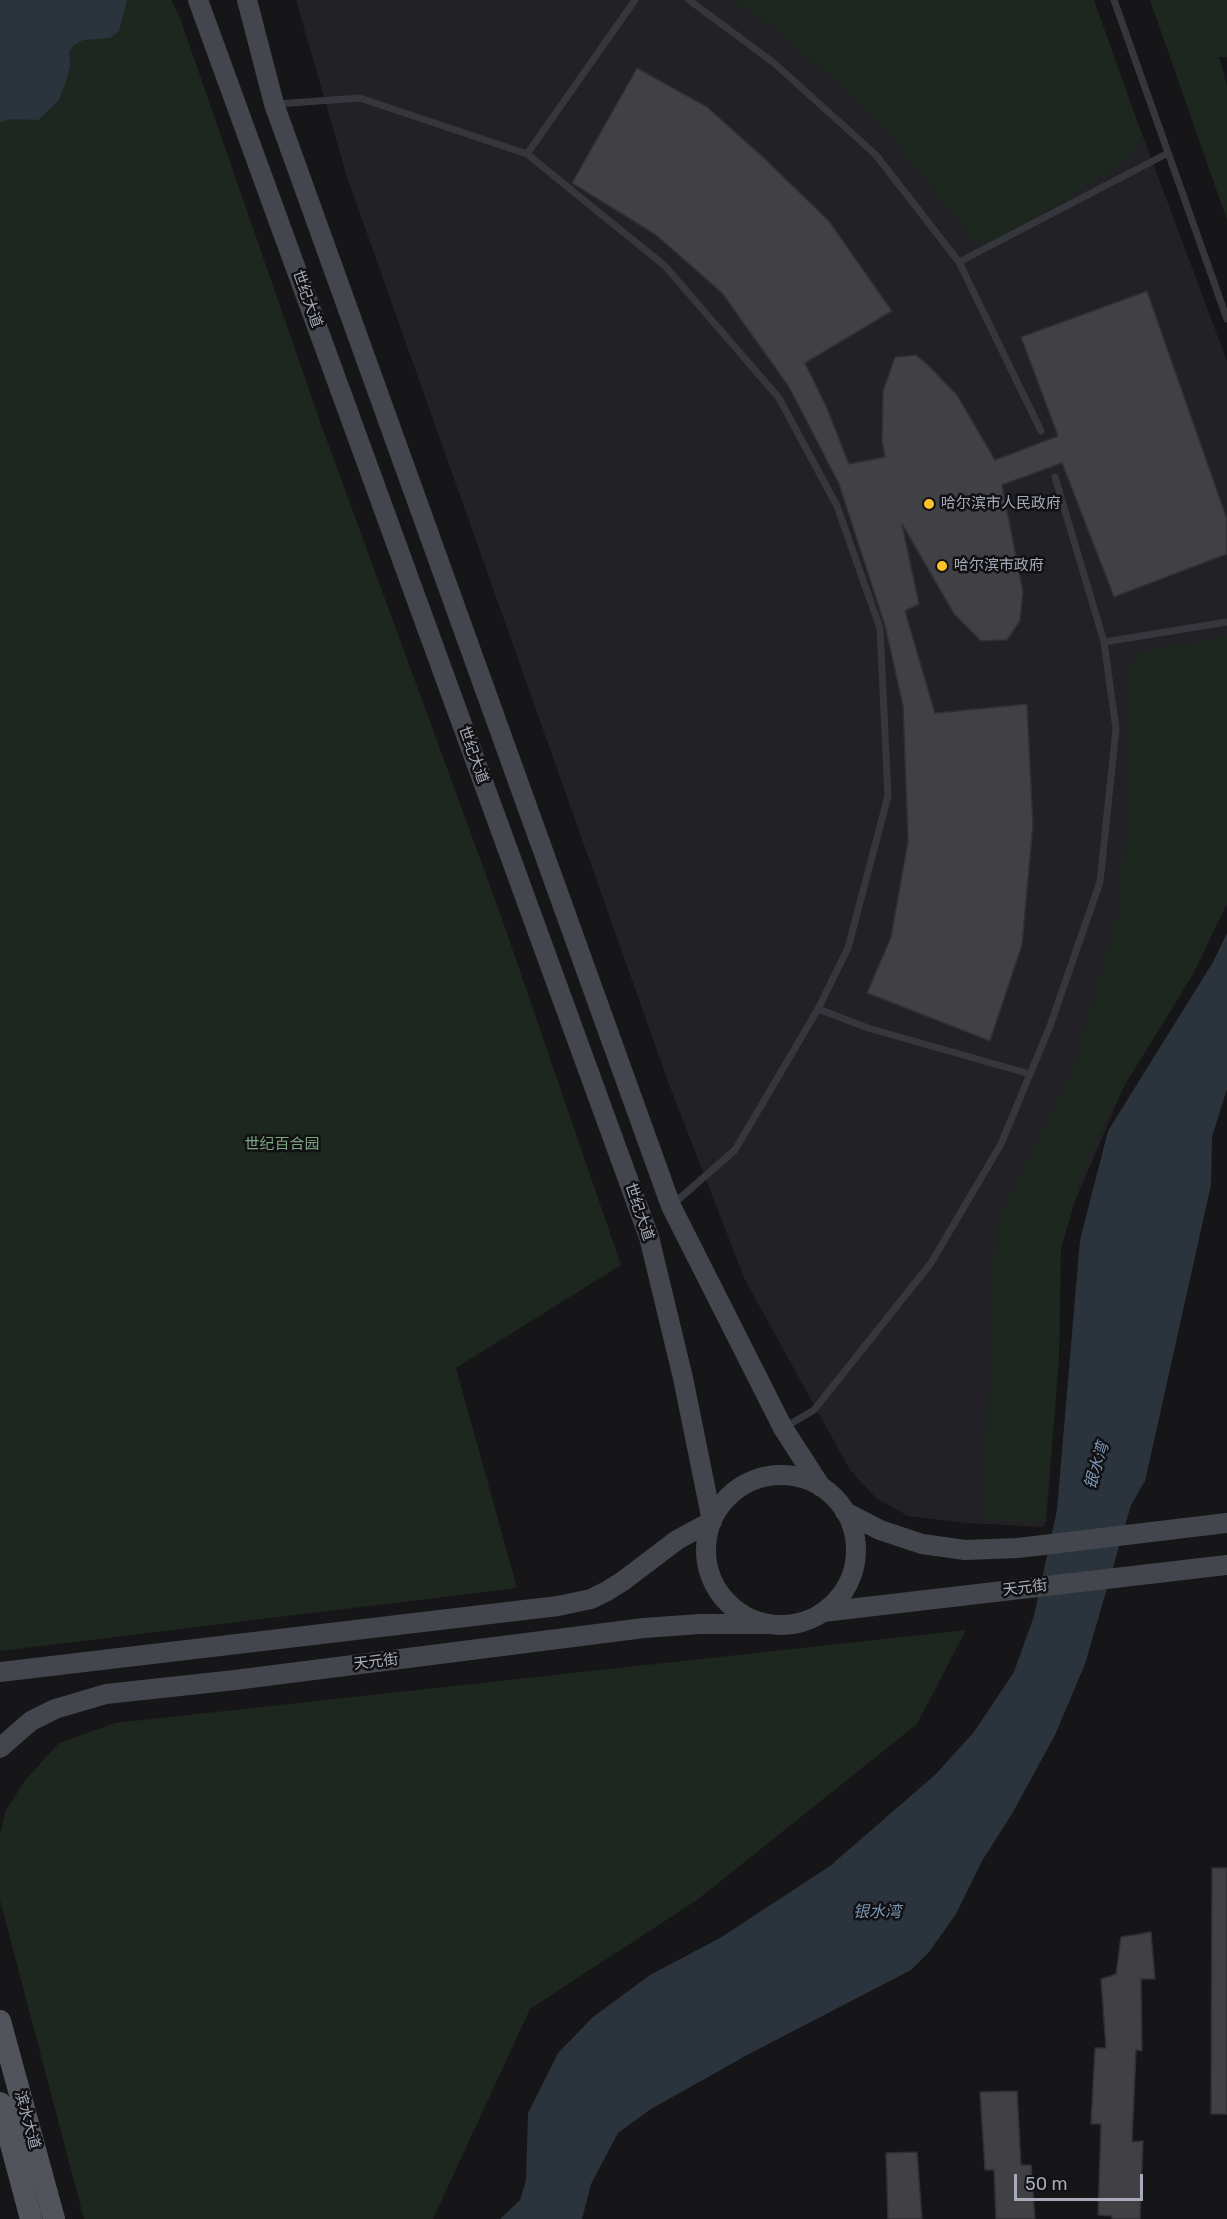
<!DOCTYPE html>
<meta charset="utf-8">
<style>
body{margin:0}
#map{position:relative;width:1227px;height:2219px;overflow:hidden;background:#161618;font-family:Rubik,sans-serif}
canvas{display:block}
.scale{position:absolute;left:1014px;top:2174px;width:129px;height:27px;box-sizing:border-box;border:3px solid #a7abb9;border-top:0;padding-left:8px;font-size:18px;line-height:21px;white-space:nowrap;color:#a7abb9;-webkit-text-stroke:4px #111113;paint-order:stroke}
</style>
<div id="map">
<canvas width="1227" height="2219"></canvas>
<div class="scale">50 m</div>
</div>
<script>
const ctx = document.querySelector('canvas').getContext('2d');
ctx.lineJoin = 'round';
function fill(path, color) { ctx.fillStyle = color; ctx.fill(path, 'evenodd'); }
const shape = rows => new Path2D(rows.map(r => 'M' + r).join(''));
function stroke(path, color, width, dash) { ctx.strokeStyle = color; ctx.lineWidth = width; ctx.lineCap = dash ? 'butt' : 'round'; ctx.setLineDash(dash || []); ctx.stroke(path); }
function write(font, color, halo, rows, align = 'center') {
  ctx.font = font + ' Rubik,"Noto Sans SC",sans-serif'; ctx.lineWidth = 5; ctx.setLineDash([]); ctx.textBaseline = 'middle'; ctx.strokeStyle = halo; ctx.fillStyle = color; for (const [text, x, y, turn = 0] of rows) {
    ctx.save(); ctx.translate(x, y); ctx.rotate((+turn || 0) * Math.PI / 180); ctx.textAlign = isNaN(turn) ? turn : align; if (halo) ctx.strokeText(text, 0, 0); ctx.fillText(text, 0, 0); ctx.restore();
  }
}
fill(shape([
 [296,0,1092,0,1227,361,1227,842,1060,1237,1044,1527,967,1523,908,1516,876,1498,850,1470,745,1280,670,1087,347,177]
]), '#222125');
fill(shape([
 [0,0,171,0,179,15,322,427,500,913,621,1265,456,1368,517,1588,0,1651],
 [732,0,1094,0,1142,135,1129,160,994,243,973,240,880,123,777,29],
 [1150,0,1227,0,1227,57,1219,57,1227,86,1227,220],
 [1227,634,1227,904,1192,976,1126,1083,1088,1156,1061,1249,1059,1358,1046,1522,983,1521,996,1224,1072,1071,1119,908,1130,770,1128,673,1138,652,1219,638],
 [966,1630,917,1724,697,1900,530,2009,433,2219,84,2219,0,1900,0,1835,5,1812,26,1779,59,1743,115,1723]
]), '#1d261f');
fill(shape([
 [0,0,127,0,119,31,110,38,83,40,74,45,69,53,70,66,67,78,59,100,38,120,12,119,0,122],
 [1227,933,1227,1089,1212,1137,1211,1185,1145,1481,1131,1505,1085,1664,1055,1735,1013,1812,982,1861,956,1914,929,1952,911,1970,749,2054,651,2109,618,2133,591,2184,582,2219,500,2219,520,2200,526,2180,528,2113,558,2053,593,2017,650,1975,720,1938,830,1866,936,1774,974,1732,1014,1672,1034,1616,1057,1510,1080,1240,1108,1131,1213,962]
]), '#2b343c');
const building = shape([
 [637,68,707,107,763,157,829,221,892,311,805,363,827,408,849,464,885,457,882,441,883,391,895,357,916,355,928,365,957,395,995,460,1058,436,1021,337,1147,291,1227,519,1227,554,1114,597,1062,463,1002,485,1023,592,1020,621,1007,640,981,641,954,614,902,524,919,604,905,611,935,713,1027,704,1033,825,1022,945,990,1041,867,993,891,937,908,841,903,706,885,626,839,484,789,387,722,293,656,235,572,183,637,68],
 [1212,1868,1227,1868,1227,2114,1211,2114,1212,1868],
 [1151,1932,1155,1979,1141,1979,1142,2051,1136,2050,1132,2142,1143,2141,1140,2219,1112,2219,1112,2216,1098,2215,1101,2124,1091,2124,1095,2048,1106,2048,1101,1979,1116,1974,1121,1937,1151,1932],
 [1017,2091,1021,2165,1031,2165,1035,2219,996,2219,994,2170,985,2170,980,2092,1017,2091],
 [917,2152,922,2219,888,2219,886,2153,917,2152]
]);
fill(building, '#404045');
stroke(building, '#302f34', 1.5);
stroke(shape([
 [689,0,774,63,876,155,959,262,1041,431],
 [1114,0,1227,319],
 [277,104,360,98,527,154,665,266,779,398,837,506,880,628,888,796,848,948,818,1009,735,1150,672,1205],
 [527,154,635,0],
 [959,262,1168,153],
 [1104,642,1227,622],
 [818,1009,868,1028,1030,1074],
 [785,1427,814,1410,931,1263,1001,1144,1050,1026,1100,882,1116,729,1104,642,1055,477]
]), '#36373d', 7);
stroke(shape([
 [247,0,274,104,671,1206,783,1428,821,1487],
 '706 1550a75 75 0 1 1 150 0a75 75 0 1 1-150 0Z',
 [845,1512,880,1530,922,1544,965,1550,1018,1548,1227,1523],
 [823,1612,1227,1565],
 [0,1672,558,1606,591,1599,607,1591,623,1581,677,1540,712,1521,683,1378,649,1237,198,0],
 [0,1748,31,1721,55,1709,106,1694,235,1680,644,1628,700,1624,766,1624]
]), '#44464d', 20);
stroke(shape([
 [0,2021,54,2219],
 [0,2103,31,2219]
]), '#52545c', 22);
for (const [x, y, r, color] of [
 [929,504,6,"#fcc229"],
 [942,566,6,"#fcc229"]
]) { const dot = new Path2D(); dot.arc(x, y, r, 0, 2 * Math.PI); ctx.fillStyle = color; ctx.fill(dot); stroke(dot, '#111113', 2); }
write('15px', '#a7abb9', '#111113', [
 ["世纪大道",307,299,70],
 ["世纪大道",473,755,70],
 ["世纪大道",639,1212,71],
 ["天元街",1025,1588,-7],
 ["天元街",376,1662,-7],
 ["滨水大道",27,2120,75]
]);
write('15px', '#a7abb9', '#111113', [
 ["哈尔滨市人民政府",941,504],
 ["哈尔滨市政府",954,566]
], 'left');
write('15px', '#7da581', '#111113', [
 ["世纪百合园",282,1145]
]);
write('italic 16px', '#7c97b6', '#111113', [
 ["银水湾",1097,1466,-73],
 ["银水湾",877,1912]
]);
</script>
